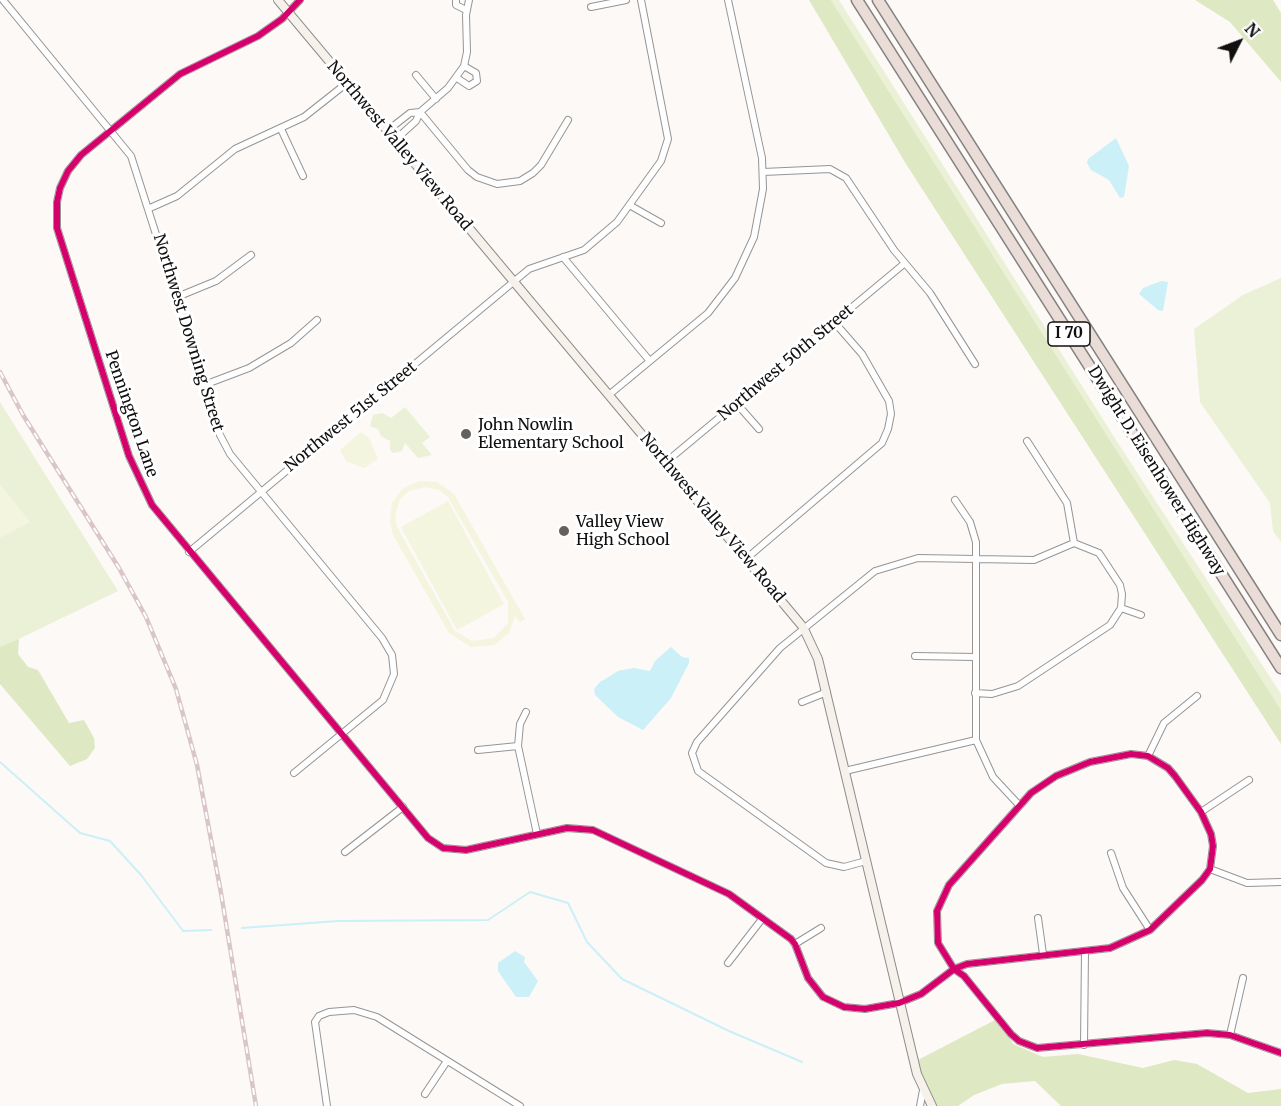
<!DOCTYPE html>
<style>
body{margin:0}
#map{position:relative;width:1281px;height:1106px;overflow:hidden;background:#fcf9f6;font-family:Merriweather,serif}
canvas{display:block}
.north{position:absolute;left:1209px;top:12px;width:60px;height:60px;-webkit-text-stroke:4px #fff;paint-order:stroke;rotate:48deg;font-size:16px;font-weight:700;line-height:24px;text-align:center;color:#101010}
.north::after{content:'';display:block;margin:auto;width:21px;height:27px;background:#101010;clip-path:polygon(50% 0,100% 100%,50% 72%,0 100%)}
</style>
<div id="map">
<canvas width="1281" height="1106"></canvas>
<div class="north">N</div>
</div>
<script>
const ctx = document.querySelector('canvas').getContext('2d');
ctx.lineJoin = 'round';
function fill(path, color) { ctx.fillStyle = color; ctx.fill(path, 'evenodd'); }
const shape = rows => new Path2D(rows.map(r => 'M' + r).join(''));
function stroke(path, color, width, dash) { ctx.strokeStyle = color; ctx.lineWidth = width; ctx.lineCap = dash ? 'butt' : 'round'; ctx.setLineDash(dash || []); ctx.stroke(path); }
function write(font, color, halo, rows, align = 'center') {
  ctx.font = font + ' Merriweather,serif'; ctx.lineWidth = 6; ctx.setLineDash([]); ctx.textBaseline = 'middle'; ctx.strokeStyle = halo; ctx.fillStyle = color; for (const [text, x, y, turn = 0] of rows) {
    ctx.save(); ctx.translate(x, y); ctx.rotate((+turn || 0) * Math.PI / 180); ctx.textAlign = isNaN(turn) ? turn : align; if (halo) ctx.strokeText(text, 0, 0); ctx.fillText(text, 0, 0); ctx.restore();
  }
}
fill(shape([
 [831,0,839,0,1116,440,1281,694,1281,710],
 [1281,278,1281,542,1273,531,1270,503,1200,402,1194,329,1243,295],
 [0,402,118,591,0,648],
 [405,407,430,437,422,443,432,455,418,458,405,443,402,451,393,453,390,450,390,441,381,436,378,429,370,426,373,415,382,413,391,418]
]), '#ebf1d6');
fill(shape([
 [809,0,831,0,1281,710,1281,744,906,164],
 [1195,0,1273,0,1281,13,1281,82,1230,22],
 [19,639,18,654,28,667,38,670,69,723,84,720,94,738,95,748,87,759,70,766,0,684,0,647],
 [999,1018,1013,1044,1043,1057,1078,1054,1143,1068,1174,1060,1197,1064,1248,1093,1281,1089,1281,1106,1061,1106,1035,1081,1002,1084,974,1095,958,1106,932,1106,914,1062]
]), '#dee9c3');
fill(shape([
 [361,432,369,438,378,459,364,468,346,461,340,450],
 [419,481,437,482,454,494,525,619,520,622,515,616,509,633,494,645,471,647,449,633,393,535,390,521,392,503,402,489],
 [425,487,439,490,448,497,508,602,508,623,494,638,472,641,455,631,397,527,395,516,400,499,409,491],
 [0,484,30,522,0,538],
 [448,501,504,604,457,630,401,527]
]), '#f3f5df');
fill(shape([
 [1116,138,1129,166,1124,197,1120,198,1109,180,1091,170,1087,163,1088,159],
 [1161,281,1168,282,1163,311,1158,310,1139,294,1143,288],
 [671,647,682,657,689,658,689,663,671,698,643,730,618,717,595,695,594,689,600,682,618,671,634,668,650,671,655,661],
 [515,951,525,957,524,962,538,981,529,997,516,997,498,971,498,963]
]), '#ccf0f7');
stroke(shape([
 [0,762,80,833,110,841,141,875,183,931,211,930],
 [242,928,338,921,488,920,530,892,568,903,587,942,622,979,729,1031,802,1062]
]), '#ccf0f7', 2);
const street = shape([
 [3,0,131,156,220,435,230,454,382,638,392,655,394,674,383,700,294,773],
 [300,0,282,19,258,36,180,74,81,155,68,171,60,188,57,202,57,228,129,456,152,505,428,838,443,848,466,850,567,828,593,830,729,894,791,939,795,944,808,978,823,997,844,1007,865,1009,899,1003,921,994,954,969,967,964,1110,948,1150,930,1202,880,1210,869,1213,846,1211,834,1201,812,1175,776,1168,768,1148,756,1131,754,1090,762,1056,776,1031,793,949,885,937,911,938,943,954,969,964,976,1011,1034,1019,1041,1037,1048,1207,1033,1230,1035,1281,1053],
 [456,0,456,5,466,10],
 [591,7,626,0],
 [416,75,436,99],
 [457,78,469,86,477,81,476,73,464,66],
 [420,112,468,170,477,177,497,184,520,181,533,173,541,165,568,120],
 [281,129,303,176],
 [387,131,410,113,420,112],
 [395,140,416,121,420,112,448,88,464,66,467,52,466,15,469,0],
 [763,172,830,169,846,178,894,250,930,293,975,364],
 [631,206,661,223],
 [150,208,177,196,235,149,304,117,347,83],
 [563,257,649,360],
 [177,297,216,281,251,255],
 [204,385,249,368,291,343,317,320],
 [610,394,708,313,735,278,754,237,763,189,762,158,728,0],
 [737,404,759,429],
 [1027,441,1067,503,1074,543],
 [666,462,905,263],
 [955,500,970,522,976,542,976,740,993,777,1019,805],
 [189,552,529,269,584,250,617,222,661,161,668,139,641,0],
 [747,558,882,443,888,429,891,414,889,401,862,354,835,323],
 [1121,608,1141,615],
 [915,656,976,657],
 [802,702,827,692],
 [526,712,520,724,518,746,537,834],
 [478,750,518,746],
 [1148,756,1164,723,1197,696],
 [845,771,976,740],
 [1201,812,1249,780],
 [345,852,403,807],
 [1111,853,1123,888,1150,930],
 [866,861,844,867,826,863,698,771,692,753,697,742,780,648,875,571,918,558,1034,560,1074,543,1099,553,1120,585,1122,594,1121,608,1110,625,1018,686,992,694,975,693],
 [1210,869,1247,883,1281,882],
 [1038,918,1043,954],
 [795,944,821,928],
 [728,963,762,919],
 [1230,1035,1243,978],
 [1084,1045,1085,951],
 [425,1094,447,1061],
 [327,1106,315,1022,319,1016,329,1012,354,1010,377,1017,520,1106],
 [920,1106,923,1090]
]);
const secondary = shape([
 [278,0,803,627,818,659,917,1074,932,1106]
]);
const highway = shape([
 [857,0,1281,668],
 [878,0,1281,635]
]);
stroke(street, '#969594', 8);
stroke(secondary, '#8d8c8a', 10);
stroke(highway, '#848281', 13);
stroke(street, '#fffefe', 6);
stroke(secondary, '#f6f2eb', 8);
stroke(highway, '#eadcd7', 10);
const rail = shape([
 [0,372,23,415,119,568,146,617,176,689,197,765,221,893,256,1106]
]);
stroke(rail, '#d9c5ca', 4.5);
stroke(rail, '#fff', 2, [7]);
stroke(shape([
 [300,0,282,19,258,36,180,74,81,155,68,171,60,188,57,202,57,228,129,456,152,505,428,838,443,848,466,850,567,828,593,830,729,894,791,939,795,944,808,978,823,997,844,1007,865,1009,899,1003,921,994,954,969,967,964,1110,948,1150,930,1202,880,1210,869,1213,846,1211,834,1201,812,1175,776,1168,768,1148,756,1131,754,1090,762,1056,776,1031,793,949,885,937,911,938,943,954,969,964,976,1011,1034,1019,1041,1037,1048,1207,1033,1230,1035,1281,1053]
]), '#d6006c', 6);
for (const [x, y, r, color] of [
 [466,434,6,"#636260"],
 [564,531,6,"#636260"]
]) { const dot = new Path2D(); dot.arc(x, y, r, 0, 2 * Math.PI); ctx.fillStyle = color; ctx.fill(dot); stroke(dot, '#fff', 2); }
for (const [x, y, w] of [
 [1069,334,42]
]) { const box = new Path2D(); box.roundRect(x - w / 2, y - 12, w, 24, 4.5); ctx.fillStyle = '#fff'; ctx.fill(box); stroke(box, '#101010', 1.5); }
write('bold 15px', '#101010', null, [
 ["I 70",1069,334]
]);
write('16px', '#101010', '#fff', [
 ["Northwest Valley View Road",399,146,50],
 ["Northwest Downing Street",188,333,73],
 ["Northwest 50th Street",786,363,-40],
 ["Pennington Lane",131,414,71],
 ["Northwest 51st Street",351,417,-39],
 ["Dwight D. Eisenhower Highway",1156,471,58],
 ["Northwest Valley View Road",712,518,50]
]);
write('16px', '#101010', '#fff', [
 ["John Nowlin",478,425],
 ["Elementary School",478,443],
 ["Valley View",576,522],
 ["High School",576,540]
], 'left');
</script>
